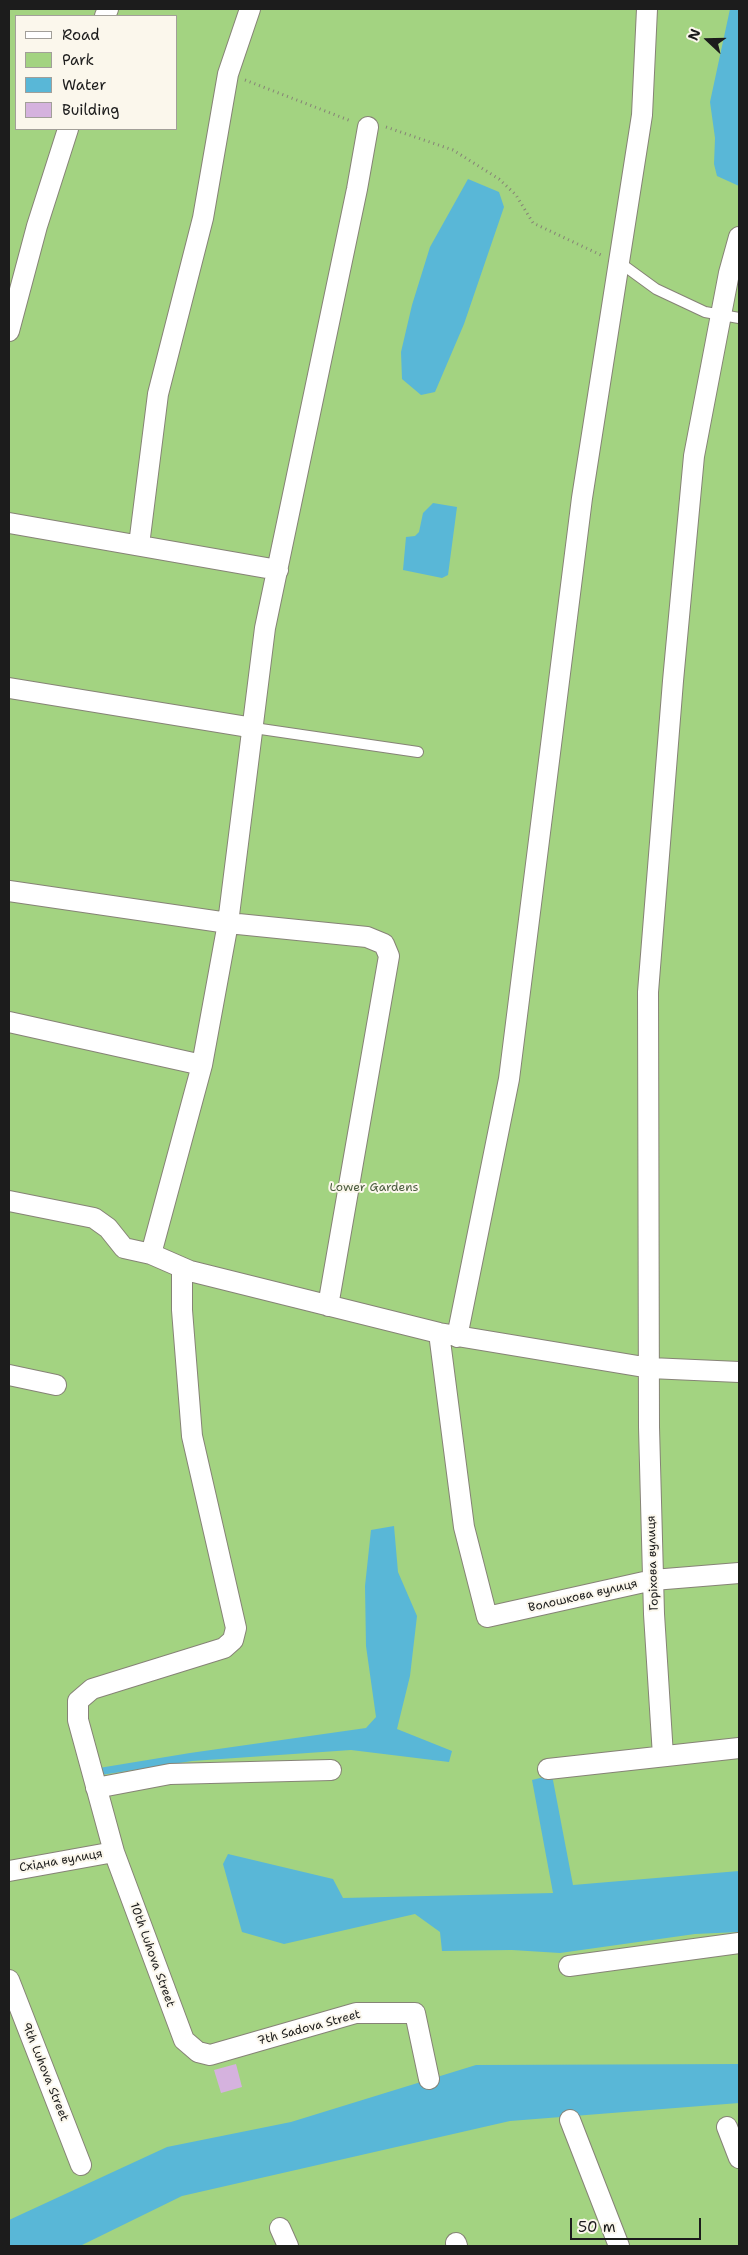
<!DOCTYPE html>
<meta charset="utf-8">
<style>
body{margin:0}
#map{position:relative;width:748px;height:2255px;overflow:hidden;background:#f1ead1;font-family:"Shantell Sans",sans-serif}
canvas{display:block}
.frame{position:absolute;inset:0;border:10px solid #1c1c1c;pointer-events:none}
.legend{position:absolute;left:15px;top:15px;width:162px;height:115px;box-sizing:border-box;background:#fbf7ec;border:1px solid #a29f99;margin:0;padding:6px 9px;list-style:none;font-size:15px;color:#1c1c1c}
.legend li{display:flex;align-items:center;gap:10px;height:25px}
.legend b{width:25px;border:1px solid #a29f99}
.north{position:absolute;left:683px;top:15px;width:50px;height:50px;-webkit-text-stroke:4px #fbf7ec;paint-order:stroke;rotate:291deg;font-size:14px;font-weight:700;line-height:20px;text-align:center;color:#1c1c1c}
.north::after{content:'';display:block;margin:auto;width:18px;height:22px;background:#1c1c1c;clip-path:polygon(50% 0,100% 100%,50% 72%,0 100%)}
.scale{position:absolute;left:570px;top:2218px;width:131px;height:22px;box-sizing:border-box;border:2px solid #1c1c1c;border-top:0;padding-left:6px;font-size:15px;line-height:18px;white-space:nowrap;color:#1c1c1c;-webkit-text-stroke:4px #fbf7ec;paint-order:stroke}
</style>
<div id="map">
<canvas width="748" height="2255"></canvas>
<div class="frame"></div>
<ul class="legend">
<li><b style="height:6px;background:#fff"></b>Road</li>
<li><b style="height:14px;background:#a3d381"></b>Park</li>
<li><b style="height:14px;background:#59b7d7"></b>Water</li>
<li><b style="height:14px;background:#d5b2de"></b>Building</li>
</ul>
<div class="north">N</div>
<div class="scale">50 m</div>
</div>
<script>
const ctx = document.querySelector('canvas').getContext('2d');
ctx.lineJoin = 'round';
function fill(path, color) { ctx.fillStyle = color; ctx.fill(path, 'evenodd'); }
const shape = rows => new Path2D(rows.map(r => 'M' + r).join(''));
function stroke(path, color, width, dash) { ctx.strokeStyle = color; ctx.lineWidth = width; ctx.lineCap = dash ? 'butt' : 'round'; ctx.setLineDash(dash || []); ctx.stroke(path); }
function write(font, color, halo, rows, align = 'center') {
  ctx.font = font + ' "Shantell Sans",sans-serif'; ctx.lineWidth = 4; ctx.setLineDash([]); ctx.textBaseline = 'middle'; ctx.strokeStyle = halo; ctx.fillStyle = color; for (const [text, x, y, turn = 0] of rows) {
    ctx.save(); ctx.translate(x, y); ctx.rotate((+turn || 0) * Math.PI / 180); ctx.textAlign = isNaN(turn) ? turn : align; if (halo) ctx.strokeText(text, 0, 0); ctx.fillText(text, 0, 0); ctx.restore();
  }
}
fill(shape([
 [9,9,739,9,739,2246,9,2246],
 [16,16,176,16,176,129,16,129]
]), '#a3d381');
fill(shape([
 [730,9,739,9,739,186,717,176,714,164,715,138,710,102],
 [468,179,499,192,504,207,464,324,435,392,421,395,402,379,401,352,412,305,430,247],
 [433,503,457,507,448,575,442,578,403,570,406,537,415,536,419,532,423,513],
 [394,1526,398,1572,417,1616,410,1676,397,1729,452,1751,449,1762,351,1750,192,1761,101,1775,99,1768,190,1753,366,1728,376,1717,366,1646,365,1586,371,1530],
 [552,1775,573,1885,739,1871,739,1932,695,1934,560,1953,512,1950,442,1951,440,1932,415,1914,284,1944,242,1932,223,1864,228,1854,333,1879,343,1898,553,1893,532,1780],
 [739,2064,739,2103,510,2121,182,2196,80,2246,9,2246,9,2220,167,2147,291,2122,476,2065]
]), '#59b7d7');
fill(shape([
 [236,2064,242,2087,221,2093,214,2070]
]), '#d5b2de');
const service = shape([
 [619,262,656,289,705,312,739,318],
 [254,728,418,752]
]);
const minor = shape([
 [105,16,108,9],
 [9,331,37,226,68,129],
 [9,523,278,570],
 [139,545,158,394,203,218,228,74,250,9],
 [9,688,254,728],
 [9,891,228,923,367,937,384,944,389,956,328,1306],
 [9,1022,202,1065],
 [9,1201,94,1218,108,1228,124,1248,151,1254,190,1271,439,1333,650,1368,739,1372],
 [151,1254,202,1065,228,923,265,628,357,189,368,127],
 [182,1268,182,1310,192,1436,236,1628,233,1640,224,1648,92,1689,78,1701,78,1720,114,1852,184,2040,198,2052,210,2055,356,2013,415,2013,429,2079],
 [439,1333,464,1527,487,1617,653,1580,739,1573],
 [457,1337,509,1079,582,498,642,115,647,9],
 [9,1375,56,1385],
 [663,1756,654,1614,649,1427,648,992,673,681,694,456,729,273,739,237],
 [548,1769,739,1748],
 [96,1788,170,1774,331,1770],
 [9,1871,114,1852],
 [569,1966,739,1943],
 [9,1980,81,2165],
 [570,2120,619,2246],
 [727,2127,739,2158],
 [280,2228,288,2246],
 [456,2243,457,2246]
]);
stroke(service, '#868376', 12);
stroke(minor, '#868376', 22);
stroke(shape([
 [245,80,351,121],
 [386,127,453,150,499,179,516,195,533,223,603,256]
]), '#868376', 3, [1, 4]);
stroke(service, '#fff', 10);
stroke(minor, '#fff', 20);
write('12px', '#4b5c3f', '#fbf7ec', [
 ["Lower Gardens",374,1188]
]);
write('12px', '#1c1c1c', '#fbf7ec', [
 ["Горіхова вулиця",653,1563,-92],
 ["Волошкова вулиця",583,1596,-13],
 ["Східна вулиця",61,1861,-10],
 ["10th Luhova Street",152,1955,70],
 ["7th Sadova Street",309,2028,-15],
 ["9th Luhova Street",45,2072,68]
]);
</script>
